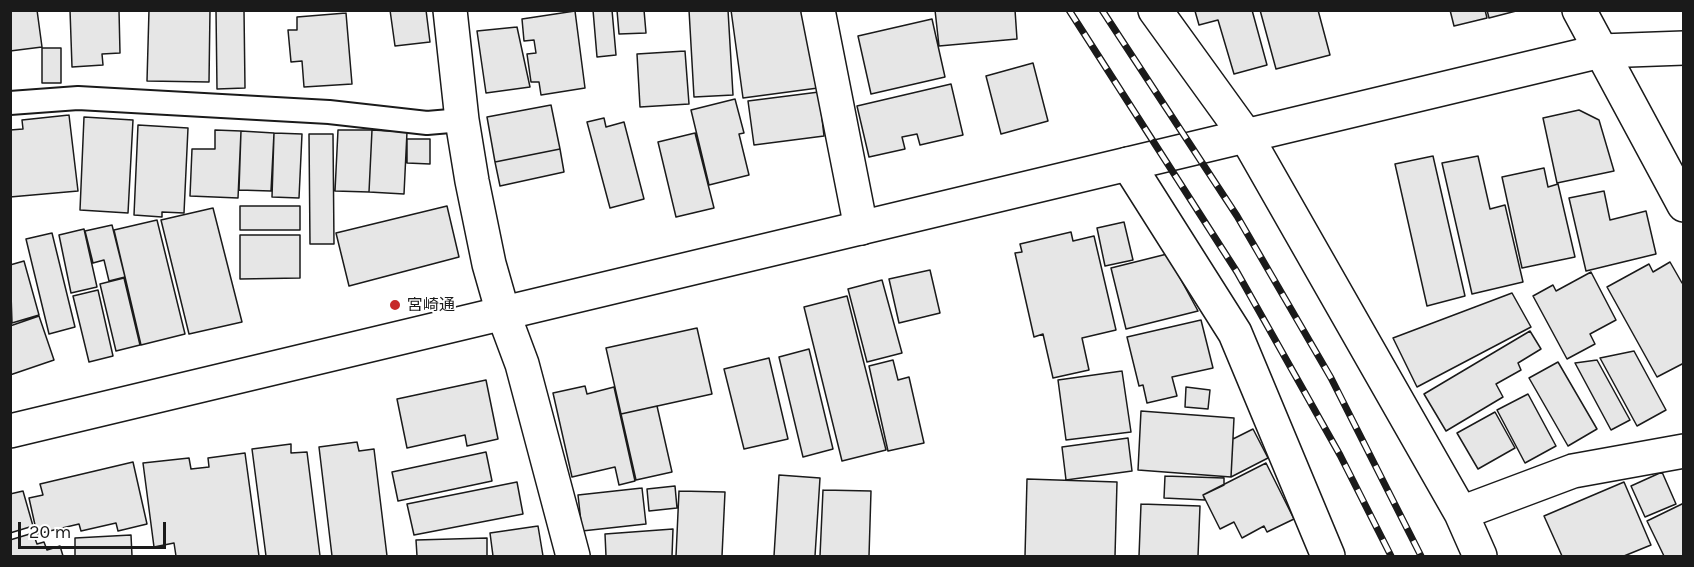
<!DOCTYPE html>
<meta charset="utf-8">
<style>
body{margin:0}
#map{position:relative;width:1694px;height:567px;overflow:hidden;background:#fff;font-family:Karla,sans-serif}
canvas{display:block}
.frame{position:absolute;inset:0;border:12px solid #1a1a1a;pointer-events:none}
.scale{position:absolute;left:18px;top:522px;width:148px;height:27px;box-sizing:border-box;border:3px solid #1a1a1a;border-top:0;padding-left:8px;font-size:18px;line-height:21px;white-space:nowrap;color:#1a1a1a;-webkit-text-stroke:4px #fff;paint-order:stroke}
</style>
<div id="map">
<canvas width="1694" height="567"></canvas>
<div class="frame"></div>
<div class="scale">20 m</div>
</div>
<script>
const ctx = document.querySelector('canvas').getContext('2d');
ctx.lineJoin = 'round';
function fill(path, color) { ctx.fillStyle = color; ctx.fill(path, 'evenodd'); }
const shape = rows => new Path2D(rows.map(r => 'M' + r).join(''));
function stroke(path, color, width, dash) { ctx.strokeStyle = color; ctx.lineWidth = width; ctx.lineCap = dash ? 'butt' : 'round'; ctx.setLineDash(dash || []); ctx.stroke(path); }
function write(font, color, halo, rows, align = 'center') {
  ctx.font = font + ' Karla,"Noto Sans JP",sans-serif'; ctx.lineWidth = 4.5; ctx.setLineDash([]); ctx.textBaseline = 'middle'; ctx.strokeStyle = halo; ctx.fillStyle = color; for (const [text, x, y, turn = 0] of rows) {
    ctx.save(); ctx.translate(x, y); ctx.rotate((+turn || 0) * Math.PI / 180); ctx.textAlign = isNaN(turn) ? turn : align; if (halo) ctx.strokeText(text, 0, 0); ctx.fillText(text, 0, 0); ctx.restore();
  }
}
const building = shape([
 [10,10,37,10,42,47,10,51,10,10],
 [70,10,119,10,120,53,102,54,103,65,72,67,70,10],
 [149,10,210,10,209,82,147,81,149,10],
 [216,10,244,10,245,88,217,89,216,10],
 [390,10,426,10,430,42,395,46,390,10],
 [593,10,612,10,616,55,597,57,593,10],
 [617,10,644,10,646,33,619,34,617,10],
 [689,10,728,10,733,95,694,97,689,10],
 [731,10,807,10,818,88,743,98,731,10],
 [935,10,1015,10,1017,39,939,46,935,10],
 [1198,10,1252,10,1267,65,1234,74,1218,20,1199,25,1195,11,1198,10],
 [1260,10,1318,10,1330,55,1276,69,1260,10],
 [1450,10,1485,10,1487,18,1454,26,1450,10],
 [1487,10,1520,10,1489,18,1487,10],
 [575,11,585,88,541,95,539,82,531,82,527,54,536,53,534,40,524,41,522,19,575,11],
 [346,13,352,84,304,87,302,61,291,62,288,30,297,30,297,17,346,13],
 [932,19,945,77,871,94,858,36,932,19],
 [517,27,530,87,486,93,477,31,517,27],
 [42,48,61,48,61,83,42,83,42,48],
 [685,51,689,104,640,107,637,54,685,51],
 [1033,63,1048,121,1001,134,986,76,1033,63],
 [951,84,963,135,920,145,917,134,902,137,905,149,869,157,857,106,951,84],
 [819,92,824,136,754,145,748,101,819,92],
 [735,99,744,133,739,134,749,175,709,185,691,110,735,99],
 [551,105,560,149,495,162,487,117,551,105],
 [1579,110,1599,120,1614,171,1557,183,1543,118,1579,110],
 [69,115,78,191,10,197,10,130,23,129,22,120,69,115],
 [84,117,133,120,128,213,80,210,84,117],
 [604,118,606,127,624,122,644,199,610,208,587,122,604,118],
 [138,125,188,128,184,213,162,212,162,217,134,215,138,125],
 [215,130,241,131,238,198,190,196,192,149,215,149,215,130],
 [338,130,372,130,369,192,335,191,338,130],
 [372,130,407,132,404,194,369,192,372,130],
 [241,131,274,133,271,191,239,190,241,131],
 [274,133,302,134,299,198,272,197,274,133],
 [695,133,714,208,676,217,658,142,695,133],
 [309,134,333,134,334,244,310,244,309,134],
 [407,139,430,139,430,164,407,163,407,139],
 [560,149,564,172,500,186,495,162,560,149],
 [1433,156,1465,296,1427,306,1395,164,1433,156],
 [1478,156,1490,209,1505,205,1523,282,1472,294,1442,163,1478,156],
 [1544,168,1548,187,1558,184,1575,257,1522,268,1502,177,1544,168],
 [1604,191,1610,220,1646,211,1656,254,1586,271,1569,198,1604,191],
 [240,206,300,206,300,230,240,230,240,206],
 [447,206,459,257,349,286,336,233,447,206],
 [213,208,242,322,189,334,161,220,213,208],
 [157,220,185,334,141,345,114,230,157,220],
 [1124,222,1133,260,1105,266,1097,228,1124,222],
 [112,225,125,277,109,281,104,260,93,263,85,231,112,225],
 [84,229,97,287,71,293,59,235,84,229],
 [1071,232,1073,241,1094,236,1116,330,1082,338,1089,370,1053,378,1043,334,1034,337,1015,253,1022,252,1020,244,1071,232],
 [52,233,75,327,49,334,26,239,52,233],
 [240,235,300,235,300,278,240,279,240,235],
 [1167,254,1198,311,1126,329,1111,268,1167,254],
 [24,261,39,315,12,323,10,265,24,261],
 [1670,262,1682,283,1684,282,1684,363,1657,377,1607,287,1649,264,1653,272,1670,262],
 [930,270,940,313,899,323,889,279,930,270],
 [1591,272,1616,320,1590,334,1595,344,1567,359,1533,296,1553,285,1556,291,1591,272],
 [124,278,140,345,116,351,100,284,124,278],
 [882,280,902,353,867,362,848,289,882,280],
 [98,290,113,356,89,362,73,296,98,290],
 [1512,293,1531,327,1417,387,1393,338,1512,293],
 [847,296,886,450,842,461,804,307,847,296],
 [39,316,54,360,10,375,10,326,39,316],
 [1201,320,1213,368,1172,377,1177,396,1147,403,1143,385,1139,386,1127,337,1201,320],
 [697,328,712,394,621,414,606,348,697,328],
 [1530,331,1541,349,1518,363,1521,370,1496,384,1503,397,1446,431,1424,394,1530,331],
 [809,349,833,449,803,457,779,357,809,349],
 [1634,351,1666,410,1637,426,1600,358,1634,351],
 [769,358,788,439,744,449,724,369,769,358],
 [893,360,898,380,909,377,924,443,888,451,869,366,893,360],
 [1597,360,1630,420,1611,430,1575,363,1597,360],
 [1558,362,1597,429,1568,446,1529,378,1558,362],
 [1122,371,1131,432,1066,440,1058,380,1122,371],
 [486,380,498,439,467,446,465,435,407,448,397,399,486,380],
 [585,386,587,394,614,387,635,481,619,485,615,467,572,477,553,393,585,386],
 [1186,387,1210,390,1208,409,1185,407,1186,387],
 [1528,394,1556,446,1525,463,1497,410,1528,394],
 [657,406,672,472,636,480,621,414,657,406],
 [1141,411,1234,418,1231,477,1138,470,1141,411],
 [1495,412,1515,448,1478,469,1457,433,1495,412],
 [1253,429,1268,458,1231,477,1233,439,1253,429],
 [1128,438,1132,471,1066,480,1062,447,1128,438],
 [357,442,359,451,374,449,387,556,332,556,319,447,357,442],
 [291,444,291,453,307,452,320,556,266,556,252,449,291,444],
 [486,452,492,481,398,501,392,472,486,452],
 [245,453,259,556,176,556,174,543,154,547,143,463,189,458,191,469,209,467,208,458,245,453],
 [133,462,147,524,118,531,116,523,81,531,79,524,37,534,29,498,43,495,40,484,133,462],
 [1266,463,1294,519,1267,532,1264,526,1242,538,1234,522,1220,529,1203,495,1266,463],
 [1662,472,1676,504,1645,517,1631,486,1662,472],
 [779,475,820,478,815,556,774,556,779,475],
 [1165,476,1224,478,1224,485,1203,495,1205,500,1164,498,1165,476],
 [1027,479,1117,482,1115,556,1025,556,1027,479],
 [517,482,523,514,414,535,407,504,517,482],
 [1624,482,1651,545,1624,556,1562,556,1544,516,1624,482],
 [675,486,677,508,649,511,647,489,675,486],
 [642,488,646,524,582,531,578,495,642,488],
 [823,490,871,491,869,556,820,556,823,490],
 [23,491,33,526,10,533,10,494,23,491],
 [679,491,725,492,722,556,676,556,679,491],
 [1684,503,1684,556,1664,556,1647,521,1684,503],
 [1141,504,1200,506,1198,556,1139,556,1141,504],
 [538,526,543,556,493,556,490,533,538,526],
 [673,529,672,556,606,556,605,534,673,529],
 [33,533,37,544,44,542,47,550,60,546,63,556,10,556,10,540,33,533],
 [131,535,132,556,75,556,75,538,131,535],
 [487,538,487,556,417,556,416,540,487,538]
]);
fill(building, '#e6e6e6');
stroke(building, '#1a1a1a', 1.5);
const lane = shape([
 [10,103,78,98,329,112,427,123,462,120]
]);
const street = shape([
 [450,10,462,120,472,181,489,264,503,313,522,364,573,556],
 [818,10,861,228],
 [1155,10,1246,136,1461,513,1480,556],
 [1579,10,1684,205],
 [1128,164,1235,333,1328,556],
 [1461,513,1573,471,1684,451]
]);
const secondary = shape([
 [10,431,1601,51,1684,48]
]);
stroke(lane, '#1a1a1a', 26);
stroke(street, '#1a1a1a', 36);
stroke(secondary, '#1a1a1a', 36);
stroke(lane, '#fff', 22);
stroke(street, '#fff', 33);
stroke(secondary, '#fff', 33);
const rail = shape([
 [1069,10,1237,272,1340,455,1391,556],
 [1102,10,1237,216,1331,378,1421,556]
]);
stroke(rail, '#1a1a1a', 7);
stroke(rail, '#fff', 4.5, [14]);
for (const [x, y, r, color] of [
 [395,305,6,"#c62828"]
]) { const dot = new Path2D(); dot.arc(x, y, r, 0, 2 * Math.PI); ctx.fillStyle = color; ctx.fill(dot); stroke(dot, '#fff', 2); }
write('16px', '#1a1a1a', '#fff', [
 ["宮崎通",407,305]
], 'left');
</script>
